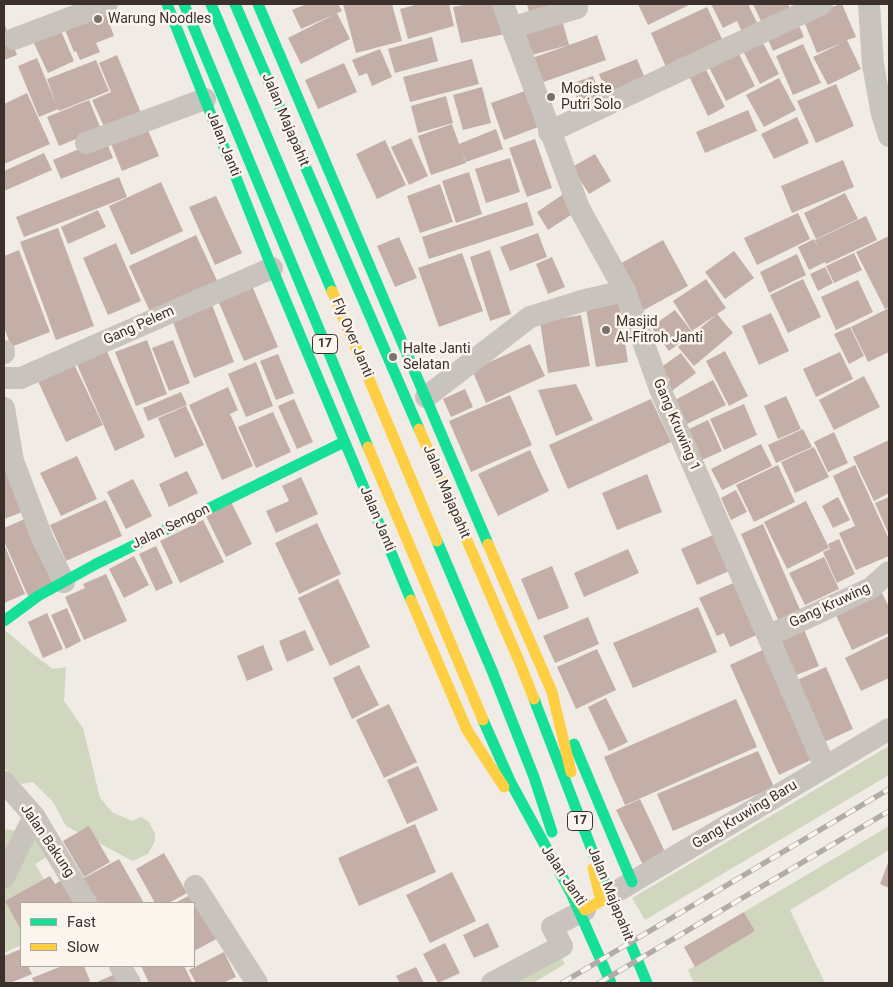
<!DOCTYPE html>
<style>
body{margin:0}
#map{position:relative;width:893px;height:987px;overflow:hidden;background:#f0ebe5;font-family:Roboto,sans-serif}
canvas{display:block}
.frame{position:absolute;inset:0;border:5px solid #3b302b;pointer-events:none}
.legend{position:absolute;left:20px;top:902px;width:175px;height:65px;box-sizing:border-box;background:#fbf5ee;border:1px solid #aea6a0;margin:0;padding:6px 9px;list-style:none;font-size:15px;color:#3b302b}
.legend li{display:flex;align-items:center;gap:10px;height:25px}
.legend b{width:25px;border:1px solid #aea6a0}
</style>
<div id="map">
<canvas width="893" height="987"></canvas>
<div class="frame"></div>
<ul class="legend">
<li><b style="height:6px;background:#16e098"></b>Fast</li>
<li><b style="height:6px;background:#ffcf43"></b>Slow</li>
</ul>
</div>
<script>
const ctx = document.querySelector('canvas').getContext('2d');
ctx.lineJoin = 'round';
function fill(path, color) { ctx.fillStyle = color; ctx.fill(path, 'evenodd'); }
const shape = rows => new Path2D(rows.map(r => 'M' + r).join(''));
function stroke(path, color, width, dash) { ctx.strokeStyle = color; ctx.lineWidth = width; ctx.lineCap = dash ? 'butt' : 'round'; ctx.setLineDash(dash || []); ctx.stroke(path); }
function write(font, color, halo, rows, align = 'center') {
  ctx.font = font + ' Roboto,sans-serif'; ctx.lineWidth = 5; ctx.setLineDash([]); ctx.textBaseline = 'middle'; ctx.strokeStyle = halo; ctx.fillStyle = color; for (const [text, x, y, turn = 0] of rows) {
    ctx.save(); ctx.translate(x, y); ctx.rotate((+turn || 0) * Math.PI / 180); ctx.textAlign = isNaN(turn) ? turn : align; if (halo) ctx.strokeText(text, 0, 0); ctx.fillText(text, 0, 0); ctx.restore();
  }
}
fill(shape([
 [6,631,34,655,53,669,66,667,64,701,83,728,100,798,112,812,132,821,141,817,149,822,155,834,155,841,148,854,133,861,66,826,53,802,33,782,21,784,4,768,4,633],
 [889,746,889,775,645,920,632,898],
 [889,826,889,850,790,910,825,983,694,983,688,970,755,931,744,912],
 [4,829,38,834,50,855,35,864,53,895,37,903,21,903,21,945,4,953],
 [557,951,565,964,533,983,499,983]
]), '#d1d6bf');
fill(shape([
 [307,4,338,4,342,11,301,29,292,10],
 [343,4,392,4,402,41,356,53],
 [419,4,449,4,454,26,408,39,400,9],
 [470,4,499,4,505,34,461,43,453,7],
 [527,4,558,4,531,19],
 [638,4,691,4,648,25],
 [711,4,748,4,759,27,743,34,737,21,723,28],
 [753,4,788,4,790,8,761,21],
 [840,4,842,4,856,37,847,40,861,69,828,85,813,57,842,43,817,53,803,19],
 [707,7,723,41,666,67,651,33],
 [104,9,114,36,96,43,100,52,80,60,76,51,74,52,63,25],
 [337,13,350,39,301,64,288,38],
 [562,20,569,45,524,57,517,32],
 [797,21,804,37,773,51,766,35],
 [4,23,17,55,4,60],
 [58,24,74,61,48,73,31,37],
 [597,35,606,60,535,85,527,60],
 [432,37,438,61,395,73,388,49],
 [760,37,779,74,760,84,741,47],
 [803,44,821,83,793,95,776,56],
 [380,49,392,77,372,86,367,73,359,76,352,60],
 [737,50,755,86,726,101,708,65],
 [117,55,141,113,105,129,92,100,111,92,99,63],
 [37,58,56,104,47,79,96,60,109,91,59,111,58,109,39,117,18,66],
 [472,59,479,84,410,102,403,77],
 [637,59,646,81,608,96,599,74],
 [344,63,357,92,318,109,305,80],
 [704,66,725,107,708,116,688,74],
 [593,76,601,98,580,106,571,84],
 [779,78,796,110,764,127,746,95],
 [836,84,854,126,816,143,797,101],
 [482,87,491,123,463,130,453,95],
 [528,90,541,126,504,140,491,103],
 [27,93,50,144,4,164,4,104],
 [446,96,453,123,418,133,411,106],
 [89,100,101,129,59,146,47,117],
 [748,110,757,131,705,153,696,132],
 [797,117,809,143,774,159,761,134],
 [452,124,459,144,496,129,503,149,466,162,461,149,466,163,431,175,418,136],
 [147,128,159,156,122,171,111,144],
 [105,138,113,158,61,179,53,160],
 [411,138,428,176,409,185,391,147],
 [535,139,552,188,527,197,509,148],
 [385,140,406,185,377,199,356,154],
 [44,153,52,170,4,191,4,171],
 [595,154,611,181,589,194,572,167],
 [510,158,520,192,486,203,475,169],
 [843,160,854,187,792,213,781,186],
 [469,172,482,214,456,223,442,181],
 [119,177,127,197,24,237,16,217],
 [161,182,183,231,131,255,109,206],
 [440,184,453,222,420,233,407,196],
 [565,193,577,211,548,230,537,212],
 [845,193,858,219,816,239,804,213],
 [216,196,242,253,215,265,189,207],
 [527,202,534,225,429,259,422,237],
 [98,210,106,227,68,244,61,227],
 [798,213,810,239,757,265,744,238],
 [866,216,877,240,826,264,825,262,809,270,798,247,814,239,820,252,815,240],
 [58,228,94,326,56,340,20,242],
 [538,233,547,257,510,271,500,247],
 [196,235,220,287,153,318,129,266],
 [889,236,889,307,885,309,856,252],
 [399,237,417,278,395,287,377,246],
 [663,240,688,286,642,311,618,265],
 [116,243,141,301,108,315,83,258],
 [19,250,50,332,11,347,4,327,4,256],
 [490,250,511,314,490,321,470,257],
 [734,251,754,278,725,299,705,272],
 [462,253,483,311,439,327,418,268],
 [854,253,862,270,834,283,826,266],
 [797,254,806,275,769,293,760,272],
 [552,257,565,287,548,294,536,264],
 [825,267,833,283,818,291,810,274],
 [706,279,726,308,692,331,673,301],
 [803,279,821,317,788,333,770,295],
 [858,280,873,312,836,330,821,297],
 [250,281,278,347,244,361,216,296],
 [211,302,234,362,194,378,171,317],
 [619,302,628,362,596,367,586,308],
 [889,308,889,352,868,362,851,327],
 [675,310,693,333,669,351,651,327],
 [771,313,789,351,759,365,742,326],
 [717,314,733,333,694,366,678,347],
 [581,315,590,366,548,373,540,322],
 [850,327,864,356,849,364,834,334],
 [147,340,167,394,136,406,115,352],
 [173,340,190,383,169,391,152,348],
 [530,344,545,376,486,403,472,370],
 [105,347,145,437,115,451,75,360],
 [725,351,748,396,729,406,706,361],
 [840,352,853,379,816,397,803,369],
 [681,353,696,373,669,393,663,385,670,380,660,368],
 [278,354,294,393,276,400,260,361],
 [73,362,103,425,66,442,37,379],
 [256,362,273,406,246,417,228,374],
 [864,376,880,407,834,430,819,400],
 [713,380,726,405,685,425,673,401],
 [576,384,593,420,556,436,538,390],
 [228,387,238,410,230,414,253,466,222,480,189,405],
 [465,389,473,407,451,417,443,399],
 [181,392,187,405,148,421,143,408],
 [510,395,532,445,471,472,449,421],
 [786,396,801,429,778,439,764,406],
 [294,399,313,442,297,449,278,406],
 [651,399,671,442,568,489,549,445],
 [744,404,757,435,724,450,710,419],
 [186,406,204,445,175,458,158,418],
 [273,412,291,452,256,468,238,427],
 [708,420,722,451,702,460,689,429],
 [803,429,812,447,776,463,768,445],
 [834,432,848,463,828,472,814,442],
 [889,440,889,493,874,501,853,457],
 [761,444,772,466,722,490,711,469],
 [814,447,829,477,795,493,781,462],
 [530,450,549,491,498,516,478,474],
 [4,451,30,509,4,519],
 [77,456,97,499,61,516,40,473],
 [778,465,795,502,754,522,736,485],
 [855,465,889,539,889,556,856,570,839,533,855,526,833,476],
 [187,471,198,493,169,507,159,484],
 [647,474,662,512,617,530,602,493],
 [301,477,318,514,276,533,266,511,289,501,282,486],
 [133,479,152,516,126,529,107,492],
 [736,490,747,512,731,520,721,498],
 [838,497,850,520,833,528,822,506],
 [889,497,889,535,875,503],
 [106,500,122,536,66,561,50,525],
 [806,501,829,548,787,569,764,522],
 [231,502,252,544,226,557,205,514],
 [27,518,56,584,28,596,4,541,4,528],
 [203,520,224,562,180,583,160,541],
 [317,523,341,574,299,594,275,543],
 [763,524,801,612,779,622,741,534],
 [720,532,736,568,697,585,681,549],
 [839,539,855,574,837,583,823,552,830,549,828,544],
 [4,544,25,594,4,603],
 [156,546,173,583,156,591,139,554],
 [628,549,639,573,584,597,574,573],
 [134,556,149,585,124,598,109,569],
 [824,557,839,589,805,605,789,573],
 [552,566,569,608,538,620,521,579],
 [106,574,127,621,84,640,65,597,85,588,83,584],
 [338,579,370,647,330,666,298,598],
 [738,581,761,633,730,647,724,633,717,636,699,598],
 [880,589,889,607,889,633,852,650,834,611],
 [698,607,717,652,633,688,613,643],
 [67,608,81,641,66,649,51,615],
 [47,613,63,649,43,658,28,622],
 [588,617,599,644,555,663,543,636],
 [803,627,819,666,789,678,773,640],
 [305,630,314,650,287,662,279,641],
 [889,636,889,678,861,691,845,658],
 [263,645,273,670,247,681,237,656],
 [767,648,817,757,779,775,730,665],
 [597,649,616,690,576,709,557,667],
 [359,665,379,705,352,719,333,678],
 [826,667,853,729,820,744,793,682],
 [606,698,628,742,609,751,588,707],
 [736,699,757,747,625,805,604,757],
 [389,704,417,762,384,778,356,720],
 [758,751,774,787,673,831,657,794],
 [418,766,438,810,407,824,387,780],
 [640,799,666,854,643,865,616,810],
 [415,824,436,872,359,906,338,858],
 [89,826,110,862,84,877,63,841],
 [164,853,187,893,169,903,155,903,136,869],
 [119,859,144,903,96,903,82,879],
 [889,860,889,888,880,884],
 [452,872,476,921,430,943,406,895],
 [50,876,55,884,67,877,83,903,21,903,21,930,5,901],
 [196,892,220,937,194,951,194,903,175,903],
 [744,912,755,931,695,967,684,947],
 [488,923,499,947,474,958,463,935],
 [445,943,460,973,438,983,423,954],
 [21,949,21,966,28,966,32,974,10,983,4,983,4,956],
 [224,952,236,977,223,983,196,983,189,970],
 [62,966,84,966,90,981,86,983,34,983,32,978],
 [141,966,184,966,192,982,190,983,149,983],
 [416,967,424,983,400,983,396,976],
 [115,974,119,983,95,983]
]), '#c3afa7');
stroke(shape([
 [503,4,579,208,625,291,660,389,825,767],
 [869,4,873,65,882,114,889,136],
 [511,28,577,8],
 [14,39,107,4],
 [549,132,822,4],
 [86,143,205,99],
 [4,351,4,353],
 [4,378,21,378,272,268],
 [426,397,530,317,585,300,625,291],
 [4,408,13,461,43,540,64,582],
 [768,636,871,588,889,572],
 [4,782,34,816,86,903],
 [4,877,34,816],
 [195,886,257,983],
 [619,890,889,729],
 [120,966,130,983],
 [492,983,562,946,552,927,585,910]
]), '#c9c3be', 22);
stroke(shape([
 [167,4,272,268,411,600],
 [184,4,368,447],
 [211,4,332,291],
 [235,4,419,429],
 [258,4,488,544],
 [437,541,493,673,534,777,552,832],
 [4,621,38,596,96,564,344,442],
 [534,699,602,876,647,983],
 [483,720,511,783,571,893,611,983],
 [574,744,632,882]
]), '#16e098', 11);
stroke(shape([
 [332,291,437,541],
 [419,429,519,661,534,699],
 [368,447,483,720],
 [488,544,552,692,571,772],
 [411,600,467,730,504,787],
 [568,885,585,910,601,901,593,868]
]), '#ffcf43', 11);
const rail = shape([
 [562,983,889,789],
 [599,983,889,811]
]);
stroke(rail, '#b1aca8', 5.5);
stroke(rail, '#fbf5ee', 4, [11]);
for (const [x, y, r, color] of [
 [98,19,5,"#7a716c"],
 [551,97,5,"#7a716c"],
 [606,330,5,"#7a716c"],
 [393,357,5,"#7a716c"]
]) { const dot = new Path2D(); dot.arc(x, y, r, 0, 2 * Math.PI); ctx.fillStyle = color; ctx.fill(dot); stroke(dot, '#fbf5ee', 2); }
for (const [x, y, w] of [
 [325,344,25],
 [580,821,25]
]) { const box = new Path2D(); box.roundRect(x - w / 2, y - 9.5, w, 19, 4); ctx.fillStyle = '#fbf5ee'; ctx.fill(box); stroke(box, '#3b302b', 1); }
write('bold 12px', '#3b302b', null, [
 ["17",325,344],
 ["17",580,821]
]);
write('14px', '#3b302b', '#fbf5ee', [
 ["Warung Noodles",108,19],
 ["Modiste",561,89],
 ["Putri Solo",561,105],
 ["Masjid",616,322],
 ["Al-Fitroh Janti",616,338],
 ["Halte Janti",403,349],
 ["Selatan",403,365]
], 'left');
write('14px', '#3b302b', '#fbf5ee', [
 ["Jalan Majapahit",285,120,67],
 ["Jalan Janti",223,144,68],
 ["Gang Pelem",139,326,-24],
 ["Fly Over Janti",352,338,67],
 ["Gang Kruwing 1",676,425,67],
 ["Jalan Majapahit",446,492,67],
 ["Jalan Janti",377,519,67],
 ["Jalan Sengon",171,527,-26],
 ["Gang Kruwing",830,606,-25],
 ["Gang Kruwing Baru",745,815,-31],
 ["Jalan Bakung",47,841,56],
 ["Jalan Janti",563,876,56],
 ["Jalan Majapahit",610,894,68]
]);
</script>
